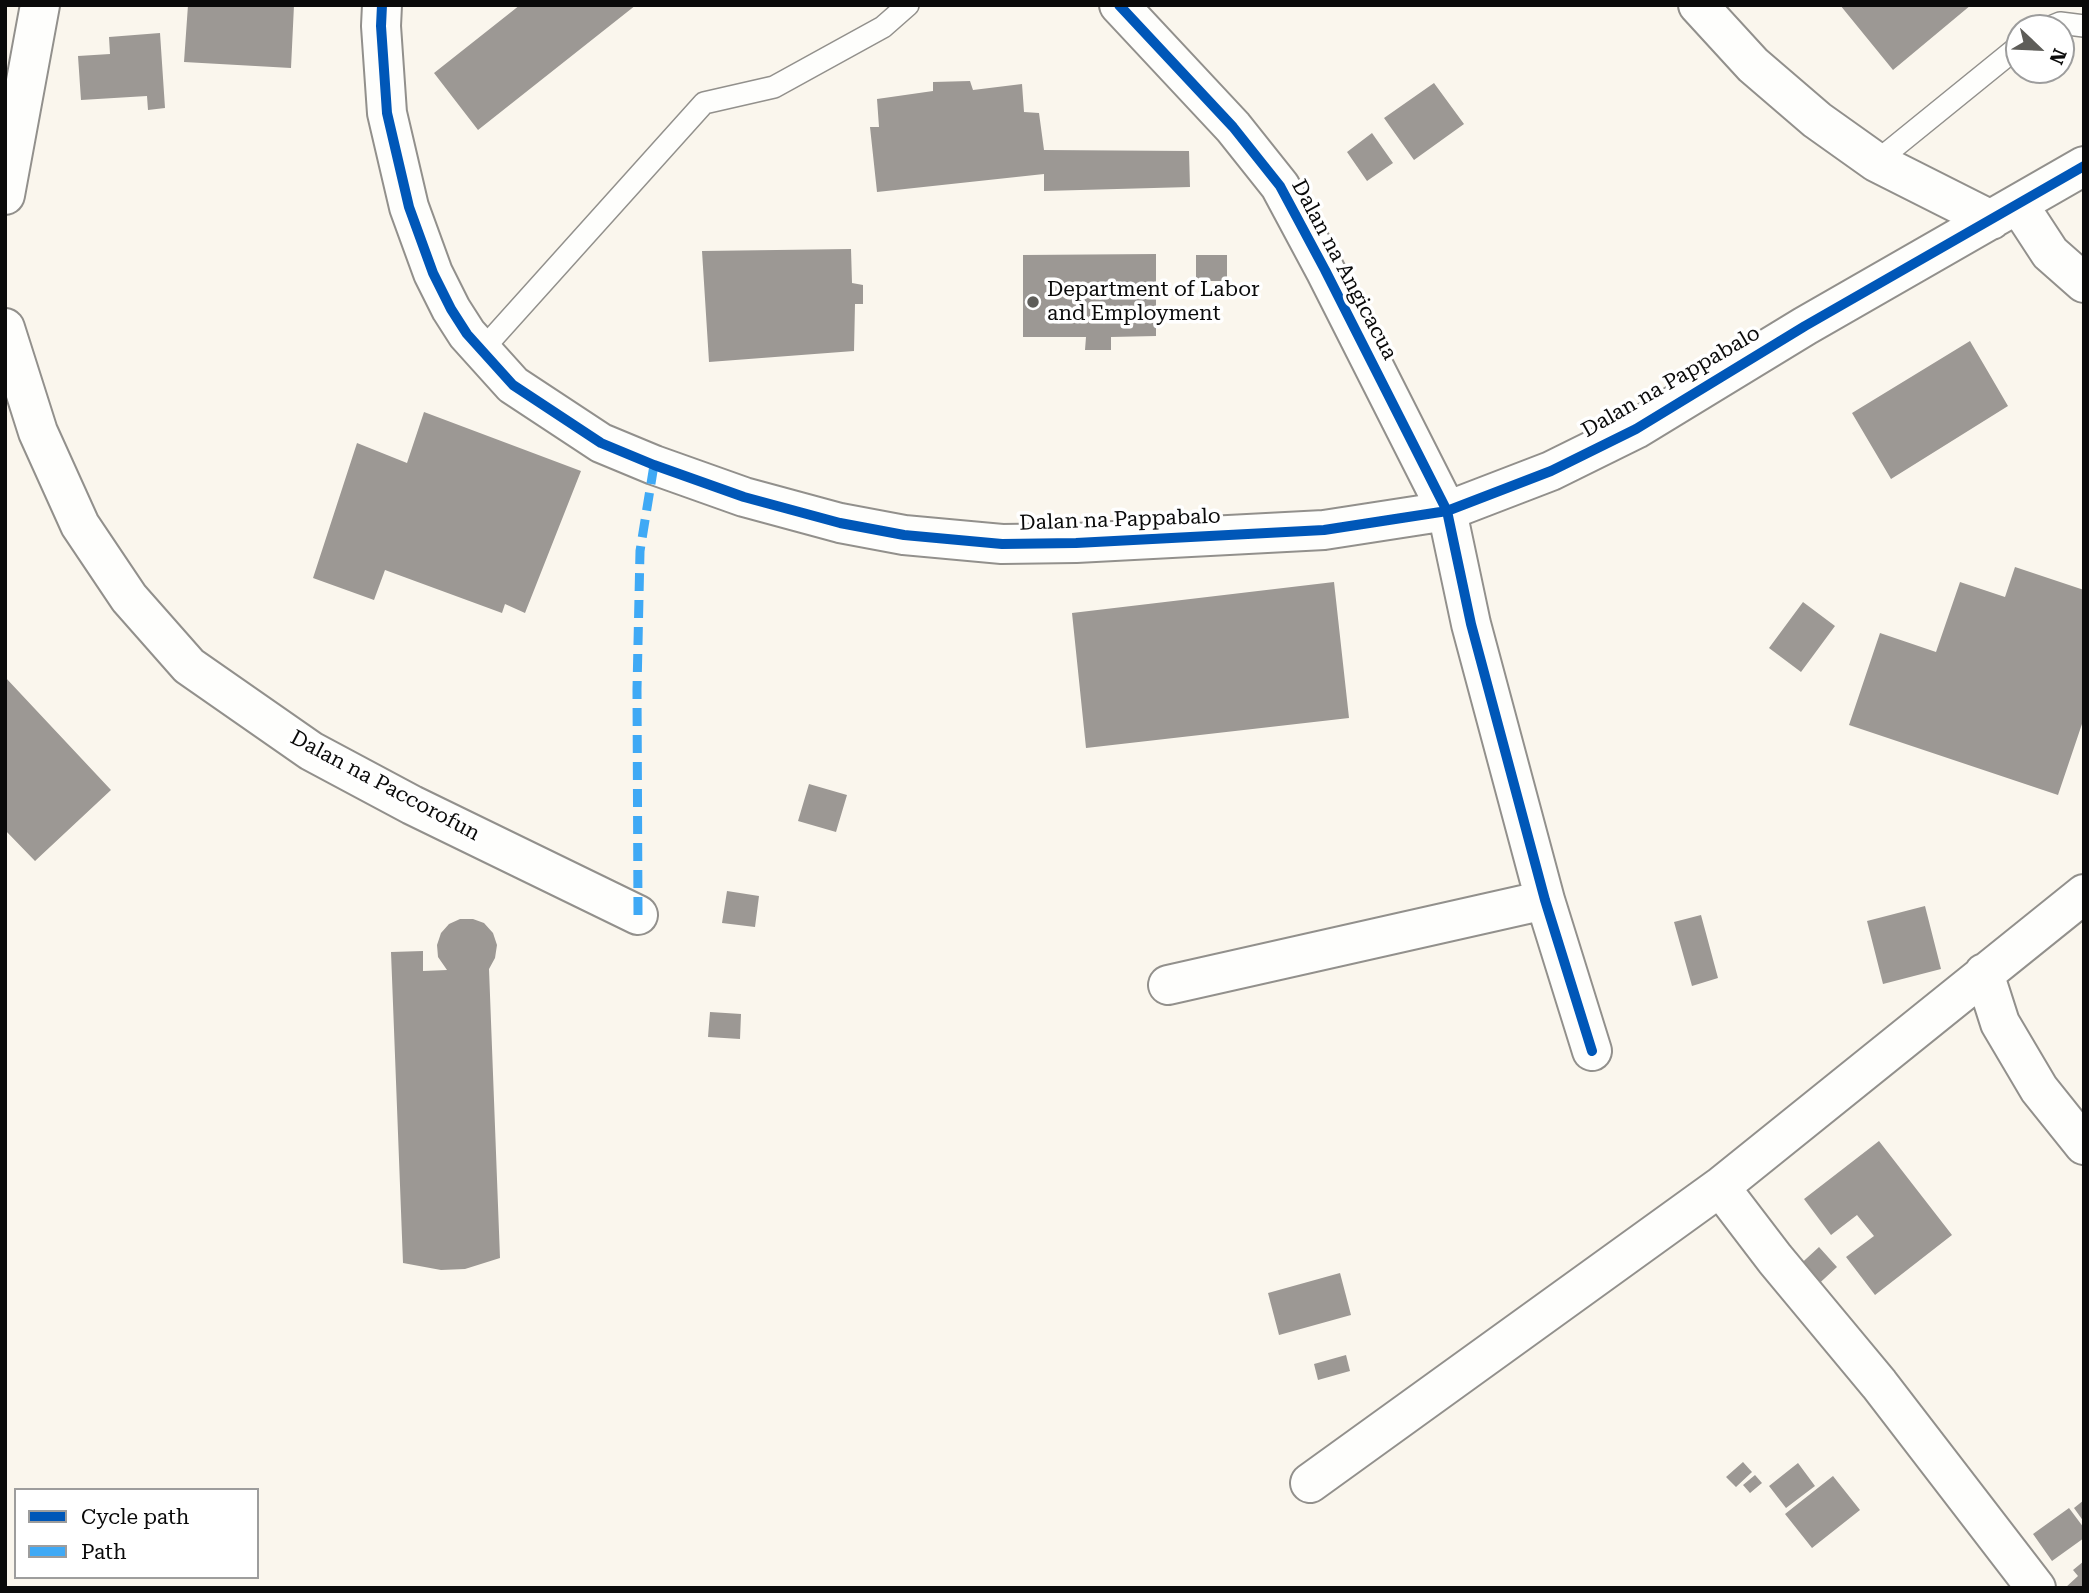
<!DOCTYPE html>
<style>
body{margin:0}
#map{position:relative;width:2089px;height:1593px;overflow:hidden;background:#faf6ed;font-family:"Roboto Serif",serif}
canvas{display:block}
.frame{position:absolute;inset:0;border:7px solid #0a0a0a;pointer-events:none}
.legend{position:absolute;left:14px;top:1488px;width:245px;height:91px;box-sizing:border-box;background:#fff;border:2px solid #9d9d9d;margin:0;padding:9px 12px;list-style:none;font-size:21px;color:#0a0a0a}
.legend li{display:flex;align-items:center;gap:14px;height:35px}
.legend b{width:35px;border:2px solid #9d9d9d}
.north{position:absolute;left:2005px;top:14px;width:70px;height:70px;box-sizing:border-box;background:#fff;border:2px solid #9d9d9d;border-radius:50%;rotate:113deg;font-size:19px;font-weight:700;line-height:28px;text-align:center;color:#0a0a0a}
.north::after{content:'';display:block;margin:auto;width:24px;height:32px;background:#5e5d59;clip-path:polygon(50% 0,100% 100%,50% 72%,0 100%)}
</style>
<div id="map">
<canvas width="2089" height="1593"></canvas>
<div class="frame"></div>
<ul class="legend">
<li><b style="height:9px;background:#0057b8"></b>Cycle path</li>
<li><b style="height:9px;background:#3fa9f5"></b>Path</li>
</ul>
<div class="north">N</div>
</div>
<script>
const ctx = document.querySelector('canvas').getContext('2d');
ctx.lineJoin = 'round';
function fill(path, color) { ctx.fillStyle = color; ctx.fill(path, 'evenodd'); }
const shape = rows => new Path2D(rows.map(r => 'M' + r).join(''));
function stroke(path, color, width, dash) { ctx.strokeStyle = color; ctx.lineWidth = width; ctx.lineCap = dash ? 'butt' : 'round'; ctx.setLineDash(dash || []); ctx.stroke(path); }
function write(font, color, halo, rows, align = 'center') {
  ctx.font = font + ' "Roboto Serif",serif'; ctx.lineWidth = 7; ctx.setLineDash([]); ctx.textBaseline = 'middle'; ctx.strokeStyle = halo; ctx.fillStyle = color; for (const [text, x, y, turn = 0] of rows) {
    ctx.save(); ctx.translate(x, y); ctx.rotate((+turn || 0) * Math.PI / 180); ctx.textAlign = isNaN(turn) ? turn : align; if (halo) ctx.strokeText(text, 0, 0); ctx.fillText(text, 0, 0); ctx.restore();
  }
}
fill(shape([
 [188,5,294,5,291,68,184,62],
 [520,5,636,5,478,130,434,73],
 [1840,5,1971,5,1893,70],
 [160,33,165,108,148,110,147,96,81,100,78,56,110,54,109,37],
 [970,81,973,90,1022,84,1024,112,1039,113,1044,150,1189,151,1190,187,1044,191,1044,174,877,192,870,127,879,127,877,99,933,91,933,82],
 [1434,83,1464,124,1414,160,1384,118],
 [1372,133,1393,163,1367,181,1347,152],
 [851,249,852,283,863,285,863,304,855,304,854,351,709,362,702,251],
 [1156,254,1156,336,1111,337,1111,350,1085,350,1086,337,1023,337,1023,255],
 [1196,255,1227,255,1227,281,1196,281],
 [1970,341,2008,406,1891,479,1852,413],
 [424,412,581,471,525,613,505,604,502,613,385,570,374,600,313,578,357,443,407,463],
 [2015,567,2084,590,2084,718,2058,795,1849,725,1880,633,1936,652,1960,582,2005,597],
 [1334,582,1349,718,1086,748,1072,613],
 [1803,602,1835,626,1801,672,1769,648],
 [5,677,111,790,35,861,5,830],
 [809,784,847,795,836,832,798,821],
 [727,891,759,896,755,927,722,923],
 [1925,906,1941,969,1883,984,1867,921],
 [1701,915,1718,978,1692,986,1674,922],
 [460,919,473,919,484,923,493,933,497,945,495,958,489,969,500,1258,465,1269,441,1270,403,1263,391,952,423,951,423,971,447,970,438,957,437,945,441,933,449,924],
 [710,1012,741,1014,740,1039,708,1037],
 [1879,1141,1952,1235,1875,1295,1846,1257,1874,1236,1857,1215,1831,1235,1804,1199],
 [1819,1247,1837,1267,1812,1290,1794,1270],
 [1340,1273,1351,1315,1279,1335,1268,1293],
 [1346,1355,1350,1371,1318,1380,1314,1364],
 [1743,1462,1752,1472,1736,1487,1726,1477],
 [1798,1463,1815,1486,1786,1508,1769,1486],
 [1755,1475,1762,1483,1750,1493,1743,1485],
 [1833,1476,1860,1510,1812,1548,1785,1514],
 [2084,1500,2084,1522,2074,1508],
 [2069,1508,2084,1528,2084,1538,2052,1561,2033,1534],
 [2084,1561,2084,1588,2065,1588,2078,1576,2073,1570]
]), '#9c9894');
const lane = shape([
 [2048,28,2060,23,2084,26],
 [1876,162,2019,46],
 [482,350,704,103,774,87,883,27,908,5]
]);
const street = shape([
 [382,5,381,26,387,113,409,207,433,273,451,309,467,334,513,385,601,443,654,465,744,497,840,523,904,535,1002,544,1076,543,1324,530,1447,511,1551,471,1636,429,1805,326,2084,166],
 [1119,5,1233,127,1280,186,1325,270,1447,511,1471,624,1545,900,1592,1051],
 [1698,5,1753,65,1817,120,1876,162,1991,220],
 [5,195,40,5],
 [2018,204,2050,253,2084,283],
 [5,328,38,432,80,525,129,598,189,666,311,751,412,805,638,915],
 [1984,973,2000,1023,2039,1089,2084,1145],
 [1168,985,1545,900],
 [1310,1483,1720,1187],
 [2036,1588,1879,1384,1775,1259,1720,1187,2084,894]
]);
stroke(lane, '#92908c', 24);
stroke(street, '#92908c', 42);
stroke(lane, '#fefefc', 21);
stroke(street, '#fefefc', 38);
stroke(shape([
 [638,915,637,689,640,551,654,465]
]), '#3fa9f5', 9, [18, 9]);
stroke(shape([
 [382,5,381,26,387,113,409,207,433,273,451,309,467,334,513,385,601,443,654,465,744,497,840,523,904,535,1002,544,1076,543,1324,530,1447,511,1551,471,1636,429,1805,326,2084,166],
 [1119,5,1233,127,1280,186,1325,270,1447,511,1471,624,1545,900,1592,1051]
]), '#0057b8', 10);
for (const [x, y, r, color] of [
 [1033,302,7,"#5e5d59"]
]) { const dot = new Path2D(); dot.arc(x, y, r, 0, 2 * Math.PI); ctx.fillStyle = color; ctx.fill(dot); stroke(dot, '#fff', 2.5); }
write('21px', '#0a0a0a', '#fff', [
 ["Dalan na Angicacua",1344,270,62],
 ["Dalan na Pappabalo",1671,382,-30],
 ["Dalan na Pappabalo",1120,520,-2],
 ["Dalan na Paccorofun",385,786,28]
]);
write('21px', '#0a0a0a', '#fff', [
 ["Department of Labor",1047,290],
 ["and Employment",1047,314]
], 'left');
</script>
